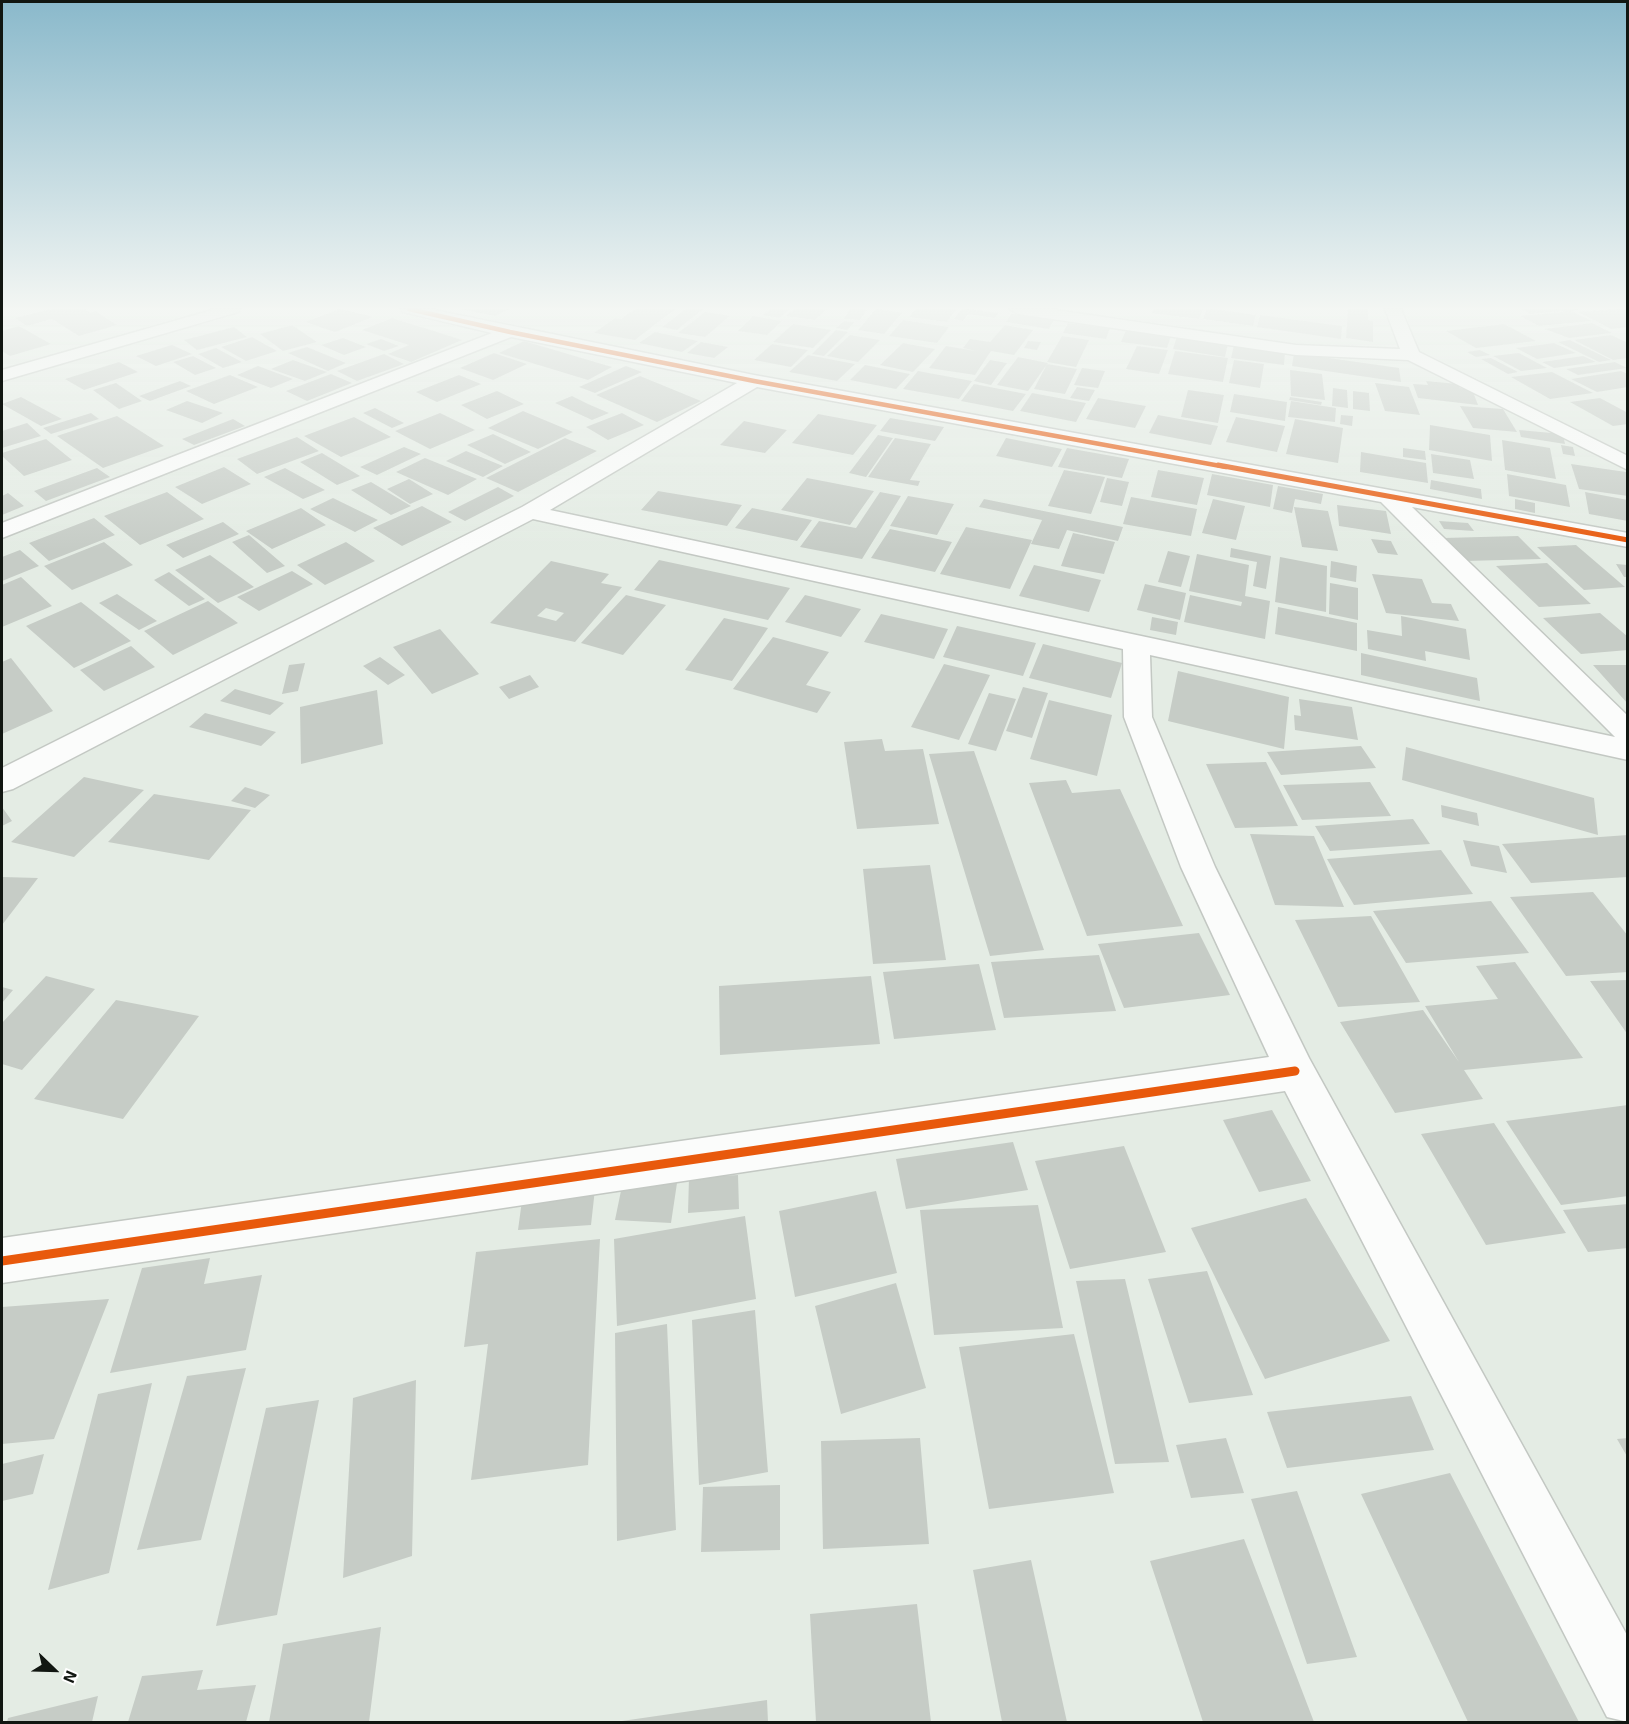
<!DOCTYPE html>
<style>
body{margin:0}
#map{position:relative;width:1629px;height:1724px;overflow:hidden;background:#e4ece4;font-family:"Exo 2",sans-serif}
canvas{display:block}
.frame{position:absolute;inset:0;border:3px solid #111611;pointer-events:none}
.north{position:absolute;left:24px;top:1640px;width:60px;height:60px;-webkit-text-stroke:4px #fff;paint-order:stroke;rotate:113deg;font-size:16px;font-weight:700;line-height:24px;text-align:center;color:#111611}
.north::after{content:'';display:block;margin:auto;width:21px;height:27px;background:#111611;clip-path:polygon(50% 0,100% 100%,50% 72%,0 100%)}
</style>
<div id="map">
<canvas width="1629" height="1724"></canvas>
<div class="frame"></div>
<div class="north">N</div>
</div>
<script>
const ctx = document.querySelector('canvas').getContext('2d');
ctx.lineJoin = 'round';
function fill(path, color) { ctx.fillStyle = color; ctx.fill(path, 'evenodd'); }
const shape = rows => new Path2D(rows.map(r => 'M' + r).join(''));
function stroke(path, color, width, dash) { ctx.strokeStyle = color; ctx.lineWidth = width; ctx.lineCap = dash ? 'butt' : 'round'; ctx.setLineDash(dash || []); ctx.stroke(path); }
fill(shape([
 [52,309,84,309,90,313,95,311,117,325,79,336,52,319,27,326,15,318],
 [340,309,373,317,335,332,305,322],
 [462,309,509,309,495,316],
 [635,309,675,309,635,340,594,333,615,318,621,319],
 [686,309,703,309,677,330,662,327],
 [770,309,789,309,780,318,763,315],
 [794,309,827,309,815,320,786,316],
 [850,309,867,309,860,320,844,319],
 [876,309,902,313,884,334,858,330],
 [916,309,956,309,947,322,909,317],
 [962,309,966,309,998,313,995,318,968,314,963,321,954,319],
 [1154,309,1203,309,1199,319,1152,313],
 [1207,309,1210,309,1256,315,1253,326,1203,319],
 [1348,309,1368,309,1368,320,1373,321,1373,342,1346,338],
 [1521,309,1556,309,1561,311,1531,314],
 [1558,309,1578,309,1571,311,1592,321,1539,326,1520,316,1565,312],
 [1622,309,1628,311,1628,327,1611,329,1578,312],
 [705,312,730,316,705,337,678,333],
 [1011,314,1054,320,1049,329,1006,322],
 [1260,315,1342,326,1341,339,1257,327],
 [753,316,782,321,767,335,738,331],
 [392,318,437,332,462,340,411,362,388,354,409,345,362,330],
 [903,320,949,327,937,343,889,336],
 [844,321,855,322,847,330,836,328],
 [1068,323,1110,328,1106,339,1063,333],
 [1592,323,1612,333,1569,338,1545,329],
 [793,324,831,330,813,348,773,342],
 [1504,324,1536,341,1476,348,1446,331],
 [292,325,317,342,283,351,260,334],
 [1005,325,1033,330,1014,355,991,351,975,375,929,368,946,346,976,351,963,348,970,339,990,342],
 [19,326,51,344,10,356,2,351,2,331],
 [234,327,247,337,197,350,184,340],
 [836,330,848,332,824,356,812,354],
 [1126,330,1171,336,1167,348,1121,342],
 [655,332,698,341,682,352,639,343],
 [850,335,880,340,858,362,827,356],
 [1611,335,1628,343,1628,358,1613,360,1574,340],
 [1062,336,1089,340,1076,367,1047,362],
 [1177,336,1228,343,1225,357,1173,349],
 [252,337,277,351,246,361,221,347],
 [343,338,366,347,344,355,321,345],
 [381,339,399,346,384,351,366,344],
 [1570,340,1611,360,1599,362,1558,342],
 [524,341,612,367,588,380,499,353],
 [1028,341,1041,342,1037,350,1024,348],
 [701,342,728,347,714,358,687,353],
 [903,343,935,349,913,372,880,365],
 [1554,343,1576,353,1537,359,1516,348],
 [772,344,808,350,791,367,754,360],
 [172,345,192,354,156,366,136,356],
 [1234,345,1285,352,1284,365,1231,358],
 [1137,346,1168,350,1159,374,1126,369],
 [307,347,346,363,328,371,288,353],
 [216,348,242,362,223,368,198,354],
 [1480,350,1490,355,1476,357,1467,352],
 [1175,351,1228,358,1223,382,1168,374],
 [494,353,527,364,493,380,460,368],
 [1294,353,1399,368,1401,382,1292,366],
 [1519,353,1547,368,1521,371,1493,356],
 [384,354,404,364,357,381,337,371],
 [808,355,855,364,837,381,789,372],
 [193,356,216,368,195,375,173,362],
 [1583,356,1596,362,1554,368,1542,362],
 [1018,357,1048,363,1028,391,997,385],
 [1491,358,1518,372,1508,374,1481,359],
 [293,360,327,372,305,381,271,369],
 [990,360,1007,363,991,385,974,381],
 [1234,360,1264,364,1260,388,1229,383],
 [119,362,138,372,84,390,65,379],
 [1615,362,1627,368,1578,375,1566,369],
 [1047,364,1077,369,1065,394,1034,389],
 [865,365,910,374,896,389,850,380],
 [258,366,293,379,271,388,237,375],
 [626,366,642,372,595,393,579,387],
 [1082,368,1105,371,1098,388,1074,385],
 [1290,370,1322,374,1325,400,1291,396],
 [918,371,972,381,959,399,903,389],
 [1621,371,1628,374,1628,387,1597,392,1571,379],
 [1552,372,1593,393,1550,399,1511,377],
 [331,374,352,383,307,401,286,391],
 [230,375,258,387,214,404,186,391],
 [459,375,481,384,437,402,416,392],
 [640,376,701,401,657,422,596,395],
 [180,381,191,386,150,401,139,396],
 [1426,381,1458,384,1460,388,1472,389,1478,405,1418,398,1413,384,1428,385],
 [116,383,142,401,119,409,93,390],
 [1375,383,1409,387,1420,415,1385,411],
 [974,384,1026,394,1013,411,961,401],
 [1077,387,1095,390,1089,401,1070,398],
 [1333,388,1347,390,1348,408,1332,406],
 [1188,390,1224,395,1218,423,1181,417],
 [497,391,524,404,487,419,461,405],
 [1353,391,1369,393,1370,411,1353,409],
 [1032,393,1086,403,1076,422,1020,411],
 [1234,394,1287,402,1285,421,1230,412],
 [572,396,588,404,609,413,592,420,555,403],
 [21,397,62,419,41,426,2,404],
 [1290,397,1322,402,1321,405,1289,400],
 [1098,398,1146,406,1135,428,1086,419],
 [1600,398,1628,413,1628,424,1613,426,1570,402],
 [187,401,223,413,202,423,166,410],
 [1291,401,1336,408,1335,422,1288,417],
 [1460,406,1503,409,1517,432,1473,428],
 [375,408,404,423,392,428,363,413],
 [523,411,573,432,538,449,488,428],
 [91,413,99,419,51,434,43,428],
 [440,413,475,430,430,449,395,431],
 [622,413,644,425,608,440,586,427],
 [818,414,877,425,853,455,792,443],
 [1158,415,1218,426,1211,445,1149,433],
 [1341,415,1353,416,1352,426,1340,424],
 [117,416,164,446,103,468,57,436],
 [354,417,391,437,341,457,304,436],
 [1236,417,1285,426,1277,452,1226,442],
 [890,418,944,427,935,441,880,431],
 [233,419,245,426,194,445,182,439],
 [1295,419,1343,428,1338,463,1286,454],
 [744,421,787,430,765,453,720,445],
 [27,423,41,436,2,448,2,431],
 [1430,425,1490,435,1492,461,1429,450],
 [1519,430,1563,434,1565,444,1521,437],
 [493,434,531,452,505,464,467,445],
 [878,435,893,438,866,477,849,473],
 [297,437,319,451,257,474,237,459],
 [565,438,597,451,518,492,486,478],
 [895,438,931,444,910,480,920,481,918,486,868,477],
 [1006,438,1062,449,1052,467,996,456],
 [46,439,72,460,24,476,2,456,2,453],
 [1502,440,1550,448,1556,479,1505,470],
 [1561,445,1573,447,1575,456,1563,454],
 [404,447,421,454,377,475,360,467],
 [1067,448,1129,459,1122,478,1058,467],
 [1403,448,1425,451,1426,460,1403,457],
 [466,451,503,466,483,477,446,461],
 [1361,452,1426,463,1428,483,1360,472],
 [322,453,360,476,337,485,300,462],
 [1431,454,1470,460,1474,479,1433,473],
 [425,458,477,479,448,495,396,472],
 [1571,464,1626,472,1628,496,1579,489],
 [224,467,251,484,202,504,175,487],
 [97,468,110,477,46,501,34,491],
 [285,468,325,490,303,499,264,477],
 [1064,470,1105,477,1091,514,1048,506],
 [1158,470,1204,478,1197,505,1151,497],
 [1212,474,1273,485,1270,507,1207,495],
 [1507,474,1566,485,1570,507,1509,496],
 [807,478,828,482,874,491,850,525,781,510],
 [1107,478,1129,482,1122,506,1100,502],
 [409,479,433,494,410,504,387,489],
 [1431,480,1481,489,1482,499,1430,489],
 [371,482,411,506,391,515,351,490],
 [1278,486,1323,494,1321,504,1295,499,1292,513,1273,509],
 [498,487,514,496,465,521,448,512],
 [658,491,742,505,727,526,641,510],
 [167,492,204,519,140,545,104,516],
 [880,492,901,496,862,559,800,547,819,521,856,528],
 [1585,492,1628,500,1628,521,1589,514],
 [8,493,24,506,2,515,2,496],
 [908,496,954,504,937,535,890,526],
 [1131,497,1197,509,1191,536,1123,524],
 [333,498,378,520,355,532,310,509],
 [984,499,1123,527,1118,541,1067,530,1059,549,1031,544,1042,520,979,507],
 [1213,499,1245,506,1236,540,1202,533],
 [1515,499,1535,503,1535,513,1515,509],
 [1337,505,1386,511,1391,534,1339,526],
 [422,506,452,522,402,546,373,528],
 [1294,507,1328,511,1338,551,1302,547],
 [301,508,326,525,272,549,246,531],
 [752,508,812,520,797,541,735,528],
 [94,518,115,535,49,561,29,543],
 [1439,521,1468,523,1474,531,1444,529],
 [223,522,239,534,183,558,166,545],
 [966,527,1032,540,1010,589,940,574],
 [890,529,952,542,935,572,871,558],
 [1073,533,1115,542,1104,574,1061,566],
 [249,535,285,566,267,573,232,542],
 [1518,536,1541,559,1465,561,1444,538],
 [1371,539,1391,541,1398,555,1378,553],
 [104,542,133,565,72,590,44,566],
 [346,542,375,561,325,585,297,565],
 [1576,545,1625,587,1584,590,1537,547],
 [1231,548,1271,556,1266,589,1253,586,1257,562,1230,557],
 [20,550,39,566,2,581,2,557],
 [1168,551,1190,556,1181,587,1158,582],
 [1197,554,1249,565,1245,596,1270,601,1265,639,1184,622,1190,595,1241,606,1242,602,1189,591],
 [210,555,254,587,218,603,175,570],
 [1280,557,1327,566,1326,612,1275,602],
 [659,560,790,588,768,620,634,590],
 [551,561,609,574,601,583,622,587,575,642,490,623],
 [546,608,564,613,556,621,537,616],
 [1331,561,1357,566,1356,582,1330,577],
 [1547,563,1591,604,1539,607,1496,566],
 [1616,564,1628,565,1628,577,1624,577],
 [1034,565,1101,580,1089,612,1019,596],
 [292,571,313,584,259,611,237,597],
 [169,572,205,599,189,606,154,580],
 [1372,574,1422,579,1432,603,1451,604,1459,621,1386,613],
 [21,577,52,606,2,627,2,585],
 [1330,583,1358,588,1358,620,1329,614],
 [1145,584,1186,593,1180,620,1137,610],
 [117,594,157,621,139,630,99,603],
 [626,595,666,605,623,655,581,643],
 [805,595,861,609,841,637,785,622],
 [208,601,238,623,173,655,144,631],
 [81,602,131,641,74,668,26,626],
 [1278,607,1357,623,1357,651,1275,634],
 [1600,613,1628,637,1628,650,1581,654,1543,618],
 [881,614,948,629,934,659,864,642],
 [1401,616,1466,629,1470,660,1425,651,1426,661,1368,649,1367,630,1402,636],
 [1152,617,1178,622,1176,635,1150,630],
 [724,618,768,628,732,681,685,670],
 [957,626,1036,643,1023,676,943,657],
 [440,629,479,674,432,694,393,647],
 [773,637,829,652,806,685,831,692,817,713,733,689],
 [1043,644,1122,663,1111,698,1029,678],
 [131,646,155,667,104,691,80,670],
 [1361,653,1477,678,1480,701,1361,675],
 [380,657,405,675,388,685,363,666],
 [11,658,53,711,2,734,2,662],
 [305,663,298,691,282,694,289,665],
 [944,664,990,675,959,740,911,727],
 [1593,665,1628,665,1628,704],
 [1178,671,1289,697,1284,749,1168,721],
 [530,675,539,687,509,699,499,687],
 [1023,687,1048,693,1032,738,1006,731],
 [235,689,284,703,270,715,220,701],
 [377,690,383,744,301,764,300,707],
 [989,693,1016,699,996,751,968,744],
 [1299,699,1352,707,1358,740,1295,730,1294,715,1301,716],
 [1049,700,1112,715,1097,776,1030,759],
 [205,713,276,732,261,746,189,727],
 [882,739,885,751,923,749,939,824,857,829,844,742],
 [1361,746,1376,768,1281,775,1267,752],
 [1406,747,1594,798,1598,835,1402,780],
 [974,751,1044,950,990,956,929,754],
 [1266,762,1298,826,1235,828,1206,764],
 [84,777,144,790,74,857,11,842],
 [1066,780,1072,793,1120,789,1183,926,1087,936,1029,783],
 [1370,782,1391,816,1302,820,1283,785],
 [245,787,270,795,255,808,231,801],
 [154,794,251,810,209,860,108,842],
 [1441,805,1477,813,1479,826,1442,817],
 [2,807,12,821,2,826],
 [1413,819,1430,844,1330,851,1315,826],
 [1250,834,1314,836,1344,907,1275,905],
 [1628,835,1628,877,1531,883,1502,844],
 [1463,840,1499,846,1507,873,1471,866],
 [1441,850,1473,894,1354,905,1327,859],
 [930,865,946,960,873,964,863,869],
 [2,877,38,878,2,925],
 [1593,892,1628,936,1628,972,1566,976,1510,897],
 [1491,901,1529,953,1406,963,1373,911],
 [1371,916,1420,1002,1338,1007,1295,920],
 [1199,933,1230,995,1124,1008,1098,944],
 [1099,955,1116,1011,1004,1018,991,962],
 [1515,962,1583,1058,1464,1070,1483,1099,1395,1113,1340,1022,1423,1010,1459,1062,1425,1006,1498,999,1476,966],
 [979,964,996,1030,894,1039,883,972],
 [46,976,95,989,22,1070,2,1064,2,1023],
 [871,976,880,1044,720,1055,719,986],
 [1628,980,1628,1035,1590,981],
 [2,987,13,990,2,1003],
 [116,1000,199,1016,123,1119,34,1099],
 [1628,1105,1628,1196,1561,1205,1506,1121],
 [1272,1110,1311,1181,1259,1192,1223,1120],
 [1494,1123,1566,1233,1486,1245,1421,1134],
 [1013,1142,1028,1190,906,1209,896,1159],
 [1124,1146,1166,1252,1070,1269,1035,1161],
 [738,1175,739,1209,688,1213,689,1178],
 [623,1181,677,1183,671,1223,615,1220],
 [595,1189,591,1225,518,1230,523,1193],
 [876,1191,897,1273,795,1297,779,1211],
 [1306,1198,1390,1341,1265,1379,1191,1228],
 [1628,1204,1628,1248,1588,1252,1563,1210],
 [1038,1205,1063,1328,934,1335,920,1210],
 [745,1216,756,1299,617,1326,614,1239],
 [600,1239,588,1465,471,1480,488,1344,464,1347,476,1252],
 [210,1258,204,1284,262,1275,246,1350,110,1373,142,1268],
 [1207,1271,1253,1395,1189,1403,1148,1279],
 [1125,1279,1169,1462,1115,1464,1076,1281],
 [896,1283,926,1388,841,1414,815,1306],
 [109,1299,54,1439,2,1444,2,1307],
 [755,1310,768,1472,699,1485,692,1320],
 [667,1324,676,1530,617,1541,615,1333],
 [1074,1334,1114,1493,989,1509,959,1347],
 [246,1368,201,1540,137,1550,187,1376],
 [416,1380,412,1556,343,1578,353,1398],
 [152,1383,109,1573,48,1590,98,1394],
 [1411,1396,1434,1450,1287,1468,1267,1412],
 [319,1400,277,1615,216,1626,266,1408],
 [920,1438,929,1544,823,1549,821,1441],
 [1226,1438,1244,1493,1191,1498,1176,1445],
 [1628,1438,1628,1458,1617,1439],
 [44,1454,33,1494,2,1501,2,1464],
 [1450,1473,1579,1722,1468,1722,1361,1494],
 [780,1485,780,1550,701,1552,703,1487],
 [1297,1491,1357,1657,1307,1664,1251,1499],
 [1244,1539,1314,1722,1203,1722,1150,1561],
 [1031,1560,1067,1722,1002,1722,973,1570],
 [917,1604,931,1722,816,1722,810,1614],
 [381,1627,369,1722,269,1722,283,1644],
 [203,1670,197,1690,256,1685,246,1722,128,1722,142,1676],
 [98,1696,92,1722,7,1722,8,1718],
 [767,1700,768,1722,622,1722,622,1721]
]), '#c6ccc6');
const minor = shape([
 [216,309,240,309,238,312,2,381,2,370,216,309],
 [401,309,429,309,754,375,1628,533,1628,547,1412,507,1628,716,1628,760,1150,655,1152,717,1215,867,1309,1058,1628,1637,1628,1722,1607,1717,1285,1091,2,1283,2,1238,1269,1057,1181,867,1124,717,1123,649,533,519,13,789,2,792,2,768,522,507,737,383,511,337,2,538,2,523,492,333,403,312,401,309],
 [757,387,1381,502,1615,737,550,510,757,387],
 [1010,309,1048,309,1296,345,1400,349,1385,309,1401,309,1419,352,1628,456,1628,470,1408,360,1296,355,1018,314,1010,309]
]);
stroke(minor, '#c3c8c3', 3);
fill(minor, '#fbfcfb');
stroke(shape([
 [409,309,510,332,754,381,1226,467]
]), '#e8590c', 4.5);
stroke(shape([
 [1218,465,1628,540]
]), '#e8590c', 5);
stroke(shape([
 [2,1261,1295,1071]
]), '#e8590c', 9);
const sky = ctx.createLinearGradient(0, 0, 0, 550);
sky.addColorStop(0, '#8ab9cb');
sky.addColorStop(0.56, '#f3f6f3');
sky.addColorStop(1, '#f3f6f300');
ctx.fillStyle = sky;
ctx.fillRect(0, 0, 1629, 550);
</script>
